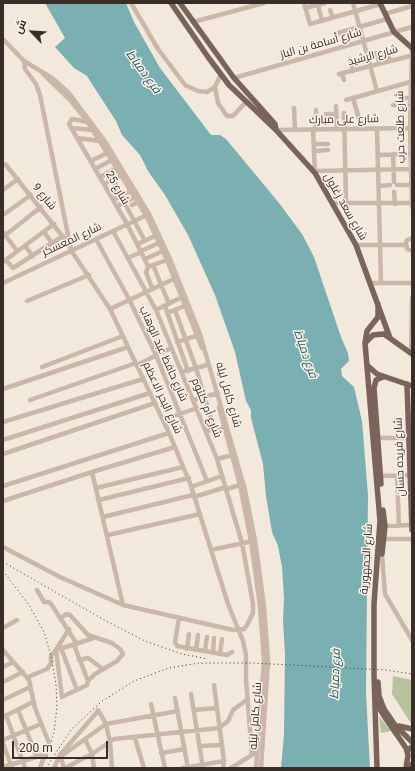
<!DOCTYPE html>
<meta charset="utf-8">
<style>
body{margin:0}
#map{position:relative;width:415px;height:771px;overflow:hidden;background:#f3e8dc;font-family:Roboto,Cairo,sans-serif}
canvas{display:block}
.frame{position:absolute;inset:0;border:4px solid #382d28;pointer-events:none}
.north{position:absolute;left:12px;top:12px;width:40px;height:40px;-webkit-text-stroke:3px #faf2e9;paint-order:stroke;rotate:295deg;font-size:11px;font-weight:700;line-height:16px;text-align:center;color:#382d28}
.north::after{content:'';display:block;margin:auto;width:14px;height:18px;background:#382d28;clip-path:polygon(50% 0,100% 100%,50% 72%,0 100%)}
.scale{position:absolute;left:12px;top:741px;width:96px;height:18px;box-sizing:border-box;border:2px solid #382d28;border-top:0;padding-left:5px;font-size:12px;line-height:14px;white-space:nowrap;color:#382d28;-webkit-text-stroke:3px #faf2e9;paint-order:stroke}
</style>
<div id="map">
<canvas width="415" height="771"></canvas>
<div class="frame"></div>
<div class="north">ش</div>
<div class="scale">200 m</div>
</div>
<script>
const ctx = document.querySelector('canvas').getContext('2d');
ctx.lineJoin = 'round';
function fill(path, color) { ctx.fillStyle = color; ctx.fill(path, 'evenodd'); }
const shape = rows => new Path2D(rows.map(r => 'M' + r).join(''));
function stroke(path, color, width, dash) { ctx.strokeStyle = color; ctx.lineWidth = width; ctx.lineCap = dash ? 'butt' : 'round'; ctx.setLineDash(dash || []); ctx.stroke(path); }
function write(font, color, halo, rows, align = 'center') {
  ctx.font = font + ' Roboto,Cairo,sans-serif'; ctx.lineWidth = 3; ctx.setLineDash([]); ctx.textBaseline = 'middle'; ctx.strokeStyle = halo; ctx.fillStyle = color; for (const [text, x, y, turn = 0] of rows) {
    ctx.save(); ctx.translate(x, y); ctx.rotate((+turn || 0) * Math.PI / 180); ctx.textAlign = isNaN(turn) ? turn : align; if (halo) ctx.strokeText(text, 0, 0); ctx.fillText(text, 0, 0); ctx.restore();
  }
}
fill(shape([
 [393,676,412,680,412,725,392,694],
 [379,716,391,731,381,733]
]), '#b7c39c');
fill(shape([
 [45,3,126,3,134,22,160,68,211,135,220,135,226,139,279,203,302,234,314,257,341,337,348,353,349,361,341,369,342,376,354,387,362,421,368,495,366,693,370,768,281,768,284,734,285,654,283,621,284,598,282,567,278,546,272,532,266,496,263,464,251,418,251,410,246,401,235,352,215,295,188,235,165,195,148,171,140,155,122,135,116,121,92,84,87,76,74,68,55,47,65,38]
]), '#7ab0b1');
stroke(shape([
 [131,3,158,49,185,85,198,91,207,92,215,87,221,74],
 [304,3,310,24,381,4],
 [353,3,377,91],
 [318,5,322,21],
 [305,8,325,3],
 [330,10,333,18],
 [385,14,412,6],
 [193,22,264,3],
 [338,33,387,19],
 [3,39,24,61,52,78,69,93,104,140,149,214,170,259,200,334,245,490,255,540,264,606,268,661,261,768],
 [412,48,410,128,412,207],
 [376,53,380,64],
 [387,53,390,61],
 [350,59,353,71],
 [24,61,25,69,36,84,40,95,71,250,110,309,169,433,190,483,228,604,243,641,246,655,246,680,252,754],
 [43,74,71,101,87,121,146,215,167,260,202,348],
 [339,74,410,56],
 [342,74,344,80],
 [234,78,412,27],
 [215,87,218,103,227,116,233,116,247,101],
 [353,98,362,129],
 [401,98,410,98],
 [346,100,410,82],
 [393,105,410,106],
 [336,106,337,129],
 [294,108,295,130],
 [316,110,316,129],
 [344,113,346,203],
 [326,114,336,114],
 [88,122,72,119,69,124,127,224,148,266,150,266,170,259],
 [71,128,93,130],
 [313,129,315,173],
 [377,129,381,283],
 [276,130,412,128],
 [77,138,100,141],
 [314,144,328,144],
 [314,151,328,150],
 [393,154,394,182],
 [378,155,410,154],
 [91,161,107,153],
 [3,164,6,165,67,242],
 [95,169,112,160],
 [315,171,412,169],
 [100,177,117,168],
 [113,180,122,195],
 [104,184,122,175],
 [397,185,411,185],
 [379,186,390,185],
 [3,190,18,179],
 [394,192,395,204],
 [113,200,131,191],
 [124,202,145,241],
 [332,203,412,203],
 [132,205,138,202],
 [117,206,135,197],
 [3,215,31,195],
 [3,232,17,251],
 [44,232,52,243],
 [3,237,41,207],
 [412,238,407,240,406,243,407,249,412,251],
 [96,239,129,299,156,355,207,481],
 [138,244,155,236],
 [356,245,406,245],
 [25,246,33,256],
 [141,251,159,243],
 [128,258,141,252],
 [145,259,163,251],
 [6,260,13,268,63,236],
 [3,262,54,224],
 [153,265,169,304],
 [149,266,146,272,152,288],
 [3,283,147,215],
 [372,283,412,283],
 [27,301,89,275],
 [165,306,188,371],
 [110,309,176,278],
 [156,310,182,297],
 [175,310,196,368,214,430],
 [167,313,187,305],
 [177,342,199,335],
 [411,354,412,298],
 [137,365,171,348],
 [42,367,123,336],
 [185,371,207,365],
 [3,389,128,347],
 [30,400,136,363],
 [193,400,218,393],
 [219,407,240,485,251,541,260,606,264,661,256,768],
 [163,420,197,408],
 [3,422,143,379],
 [206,431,224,428],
 [378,438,412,438],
 [3,440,150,393],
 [3,454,155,403],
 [217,459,233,455],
 [92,472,123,605],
 [381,476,412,475],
 [397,476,399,526],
 [3,486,169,433],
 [191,487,222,476],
 [96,488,183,467],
 [227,489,240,485],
 [194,497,226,487],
 [99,500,189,478],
 [3,501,92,472,175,447],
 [103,517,193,495],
 [385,526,412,525],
 [108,535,200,514],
 [384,539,412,539],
 [3,547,60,577,123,605,233,630,244,629,247,625,253,613,253,604,242,543,217,459,156,310,113,231],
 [211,550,253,541],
 [382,555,385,594,412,640],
 [37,590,44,602,49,602,51,604,77,644],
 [61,618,66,614,70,615,88,635,112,643,120,649,123,654,117,661,95,674,88,681,87,685,62,697,56,650,69,629],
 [179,618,175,642,177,646,227,655,232,652],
 [3,628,17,620],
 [74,645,88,681],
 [61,648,77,690],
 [187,649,189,634],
 [3,650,29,680,35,708,49,743,40,768],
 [196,650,198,635],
 [205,651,207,637],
 [213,653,214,638],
 [220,654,222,639],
 [79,660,88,658,103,669],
 [3,667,13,662],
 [28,677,47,669,51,663,51,656,56,650,94,638],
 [3,682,23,672],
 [214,685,224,761,223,768],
 [191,694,203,768],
 [175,698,188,768],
 [3,700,30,687],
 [151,704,165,768],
 [18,710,37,757],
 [98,710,106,724,110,742,112,768],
 [194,710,217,708],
 [6,715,25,768],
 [3,717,33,702],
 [135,738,144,768],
 [85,739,92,754,94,768],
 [3,740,41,724],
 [3,743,12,768],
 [200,746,222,745],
 [161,753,185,749],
 [60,755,64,768],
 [60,757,106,724,178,711],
 [3,767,46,754],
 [54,768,60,755,98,711],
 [65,768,92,754,114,739,219,728,228,721,233,710,248,699],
 [183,768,224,761],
 [231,768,255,753]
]), '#cbb7a8', 4.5);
stroke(shape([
 [171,3,208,57,229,85,276,130,315,173,356,245,390,338],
 [180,3,234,78,275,124,276,130],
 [380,3,394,32,412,48],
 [365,343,373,335,384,334,412,354],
 [368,366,377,374,412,386],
 [407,384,412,530],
 [381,484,374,388,376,380,383,377],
 [382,554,385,526,383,510],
 [378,682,379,696,384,709,395,725,412,742],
 [376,702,384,716,406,748,408,755,406,768],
 [399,726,412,729],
 [407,751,412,747],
 [377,768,374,675,374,604,380,521,365,343,367,331,378,317,378,304],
 [411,768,412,764]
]), '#7a6359', 5.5);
stroke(shape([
 [3,562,106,621,145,641,182,654,208,659],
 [3,571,29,605,44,632,51,656,56,684,57,707,54,732,46,759],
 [46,768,71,730,101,702,134,681,169,668,199,663,252,663,386,670,412,674]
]), '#382d28', 1, [1, 3]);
write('11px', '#382d28', '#faf2e9', [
 ["شارع أسامة بن الباز",321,44,-16],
 ["شارع الرشيد",373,56,-15],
 ["شارع على مبارك",344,120,-1],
 ["شارع طلعت حرب",401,127,-91],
 ["شارع 25",117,188,60],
 ["شارع 9",44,197,51],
 ["شارع سعد زغلول",345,207,60],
 ["شارع المعسكر",72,240,-25],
 ["شارع حافظ عبد الوهاب",163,354,66],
 ["شارع كامل ليله",228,395,74],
 ["شارع البحر الاعظم",162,398,65],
 ["شارع أم كلثوم",206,408,68],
 ["شارع فريده حسان",400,457,-92],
 ["شارع الجمهورية",367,559,-86],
 ["شارع كامل ليله",256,716,-86]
]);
write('italic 12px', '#1c585b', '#faf2e9', [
 ["فرع دمياط",143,72,54],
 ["فرع دمياط",305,354,71],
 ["فرع دمياط",336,674,-88]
]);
</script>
